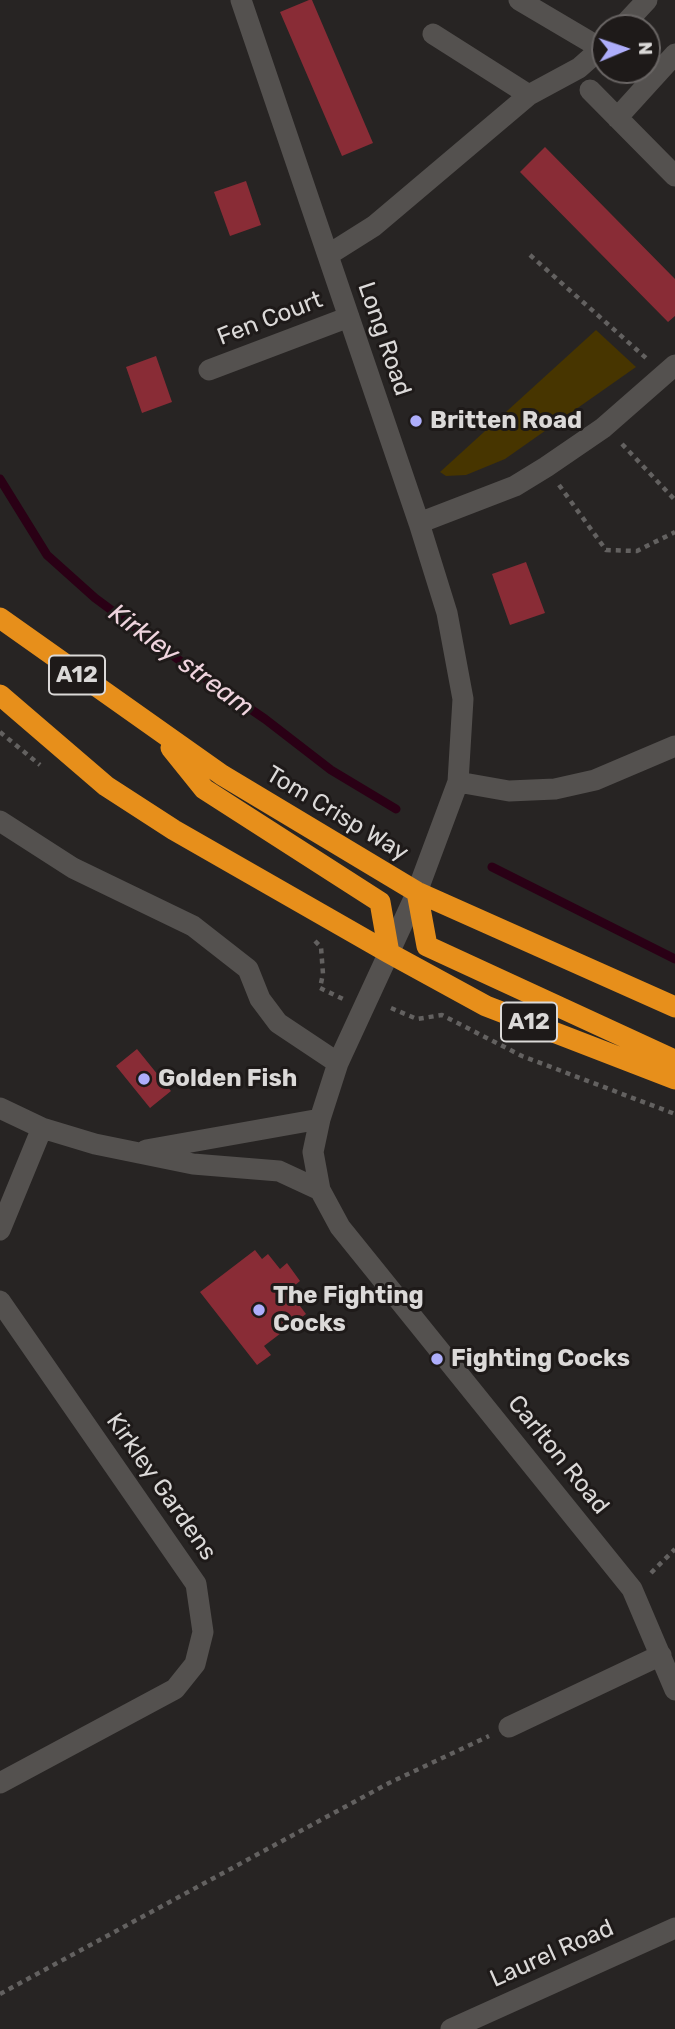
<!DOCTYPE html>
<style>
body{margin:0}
#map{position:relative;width:675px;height:2029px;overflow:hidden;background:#272423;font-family:Rubik,sans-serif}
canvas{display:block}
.north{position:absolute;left:591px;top:14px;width:70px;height:70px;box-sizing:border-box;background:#1e1a19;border:2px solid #6a6665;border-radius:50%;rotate:88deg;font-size:19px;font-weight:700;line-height:28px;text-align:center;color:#dbd9d8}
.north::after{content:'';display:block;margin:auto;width:24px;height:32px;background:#aeaefb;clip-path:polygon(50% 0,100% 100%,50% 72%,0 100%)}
</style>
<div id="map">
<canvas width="675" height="2029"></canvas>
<div class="north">N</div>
</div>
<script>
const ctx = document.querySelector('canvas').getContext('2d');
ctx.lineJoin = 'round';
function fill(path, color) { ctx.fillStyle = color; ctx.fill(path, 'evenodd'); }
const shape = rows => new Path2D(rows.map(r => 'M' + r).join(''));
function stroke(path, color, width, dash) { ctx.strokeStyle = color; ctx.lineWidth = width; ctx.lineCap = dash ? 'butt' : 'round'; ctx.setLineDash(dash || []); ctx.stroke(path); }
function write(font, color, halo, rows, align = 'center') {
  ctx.font = font + ' Rubik,sans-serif'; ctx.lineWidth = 6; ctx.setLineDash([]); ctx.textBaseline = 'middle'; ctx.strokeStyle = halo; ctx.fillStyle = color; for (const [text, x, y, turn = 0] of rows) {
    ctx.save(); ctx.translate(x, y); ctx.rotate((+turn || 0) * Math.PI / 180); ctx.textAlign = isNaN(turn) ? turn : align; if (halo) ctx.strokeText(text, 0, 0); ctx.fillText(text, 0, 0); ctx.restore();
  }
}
fill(shape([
 [596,330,636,367,505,459,466,475,446,476,440,472]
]), '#473500');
stroke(shape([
 [0,479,47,555,95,598,183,663,265,719,331,770,396,809],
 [492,867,675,959]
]), '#2a0015', 9);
fill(shape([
 [309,0,312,0,373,143,342,156,280,12],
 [545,147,675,279,675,316,668,322,520,172],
 [246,181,261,225,230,236,214,192],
 [156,356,172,402,142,413,126,367],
 [526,562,545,613,510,625,492,574],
 [137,1049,171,1091,150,1108,116,1066],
 [255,1250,262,1259,268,1254,280,1269,287,1263,300,1281,294,1286,307,1302,300,1306,306,1314,264,1346,271,1355,257,1365,200,1292]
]), '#892c36');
stroke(shape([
 [530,255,646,358],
 [622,444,675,500],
 [559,485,606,550,637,551,675,532],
 [0,732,40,765],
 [315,941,321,947,323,974,320,988,343,999],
 [391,1008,417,1019,442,1015,522,1056,675,1114],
 [651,1573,675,1549],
 [0,1994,389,1783,489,1736]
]), '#636160', 4.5, [5, 5]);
stroke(shape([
 [241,0,419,523,447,613,463,699,458,782,417,892,338,1063,320,1119,313,1152,320,1190,340,1227,632,1589,675,1690],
 [519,0,602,49],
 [621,28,647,0],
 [590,90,675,176],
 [529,95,579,68,605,45],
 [617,118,675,54],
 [328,255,374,226,529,95,433,34],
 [209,370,349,317],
 [419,523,515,486,546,467,603,428,675,365],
 [458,782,509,791,555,789,595,780,675,746],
 [0,821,73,868,193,926,248,969,260,999,278,1023,338,1063],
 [0,1108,42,1128,95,1144,193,1164,279,1171,320,1190],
 [146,1150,320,1119],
 [0,1230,42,1128],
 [0,1301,196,1584,203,1632,195,1664,175,1689,0,1783],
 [509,1727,661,1655],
 [451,2029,675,1928]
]), '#54514f', 21);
stroke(shape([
 [0,618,222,775,417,892,675,1007],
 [0,695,106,786,174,830,389,953,486,1006,675,1079],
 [171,748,204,789,380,902,389,953],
 [417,892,427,946,670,1058,675,1062]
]), '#e78f1b', 21);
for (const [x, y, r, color] of [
 [416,421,7,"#aeaefb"],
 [144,1079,7,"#aeaefb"],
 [259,1310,7,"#aeaefb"],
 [437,1359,7,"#aeaefb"]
]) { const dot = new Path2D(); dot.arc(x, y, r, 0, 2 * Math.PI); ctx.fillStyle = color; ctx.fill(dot); stroke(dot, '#1e1a19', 2.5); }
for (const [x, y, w] of [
 [77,675,56],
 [529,1022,56]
]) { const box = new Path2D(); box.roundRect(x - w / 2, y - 19.5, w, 39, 5); ctx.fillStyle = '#1e1a19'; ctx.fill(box); stroke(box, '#dbd9d8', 2); }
write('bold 23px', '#dbd9d8', null, [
 ["A12",77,675],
 ["A12",529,1022]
]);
write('24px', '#dbd9d8', '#1e1a19', [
 ["Fen Court",270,319,-21],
 ["Long Road",384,339,71],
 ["Tom Crisp Way",337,814,31],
 ["Carlton Road",558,1455,51],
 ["Kirkley Gardens",161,1487,55],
 ["Laurel Road",552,1954,-24]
]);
write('bold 24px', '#dbd9d8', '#1e1a19', [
 ["Britten Road",430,421],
 ["Golden Fish",158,1079],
 ["The Fighting",273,1296],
 ["Cocks",273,1324],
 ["Fighting Cocks",451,1359]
], 'left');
write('italic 26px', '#efd4de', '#1e1a19', [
 ["Kirkley stream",181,661,36]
]);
</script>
